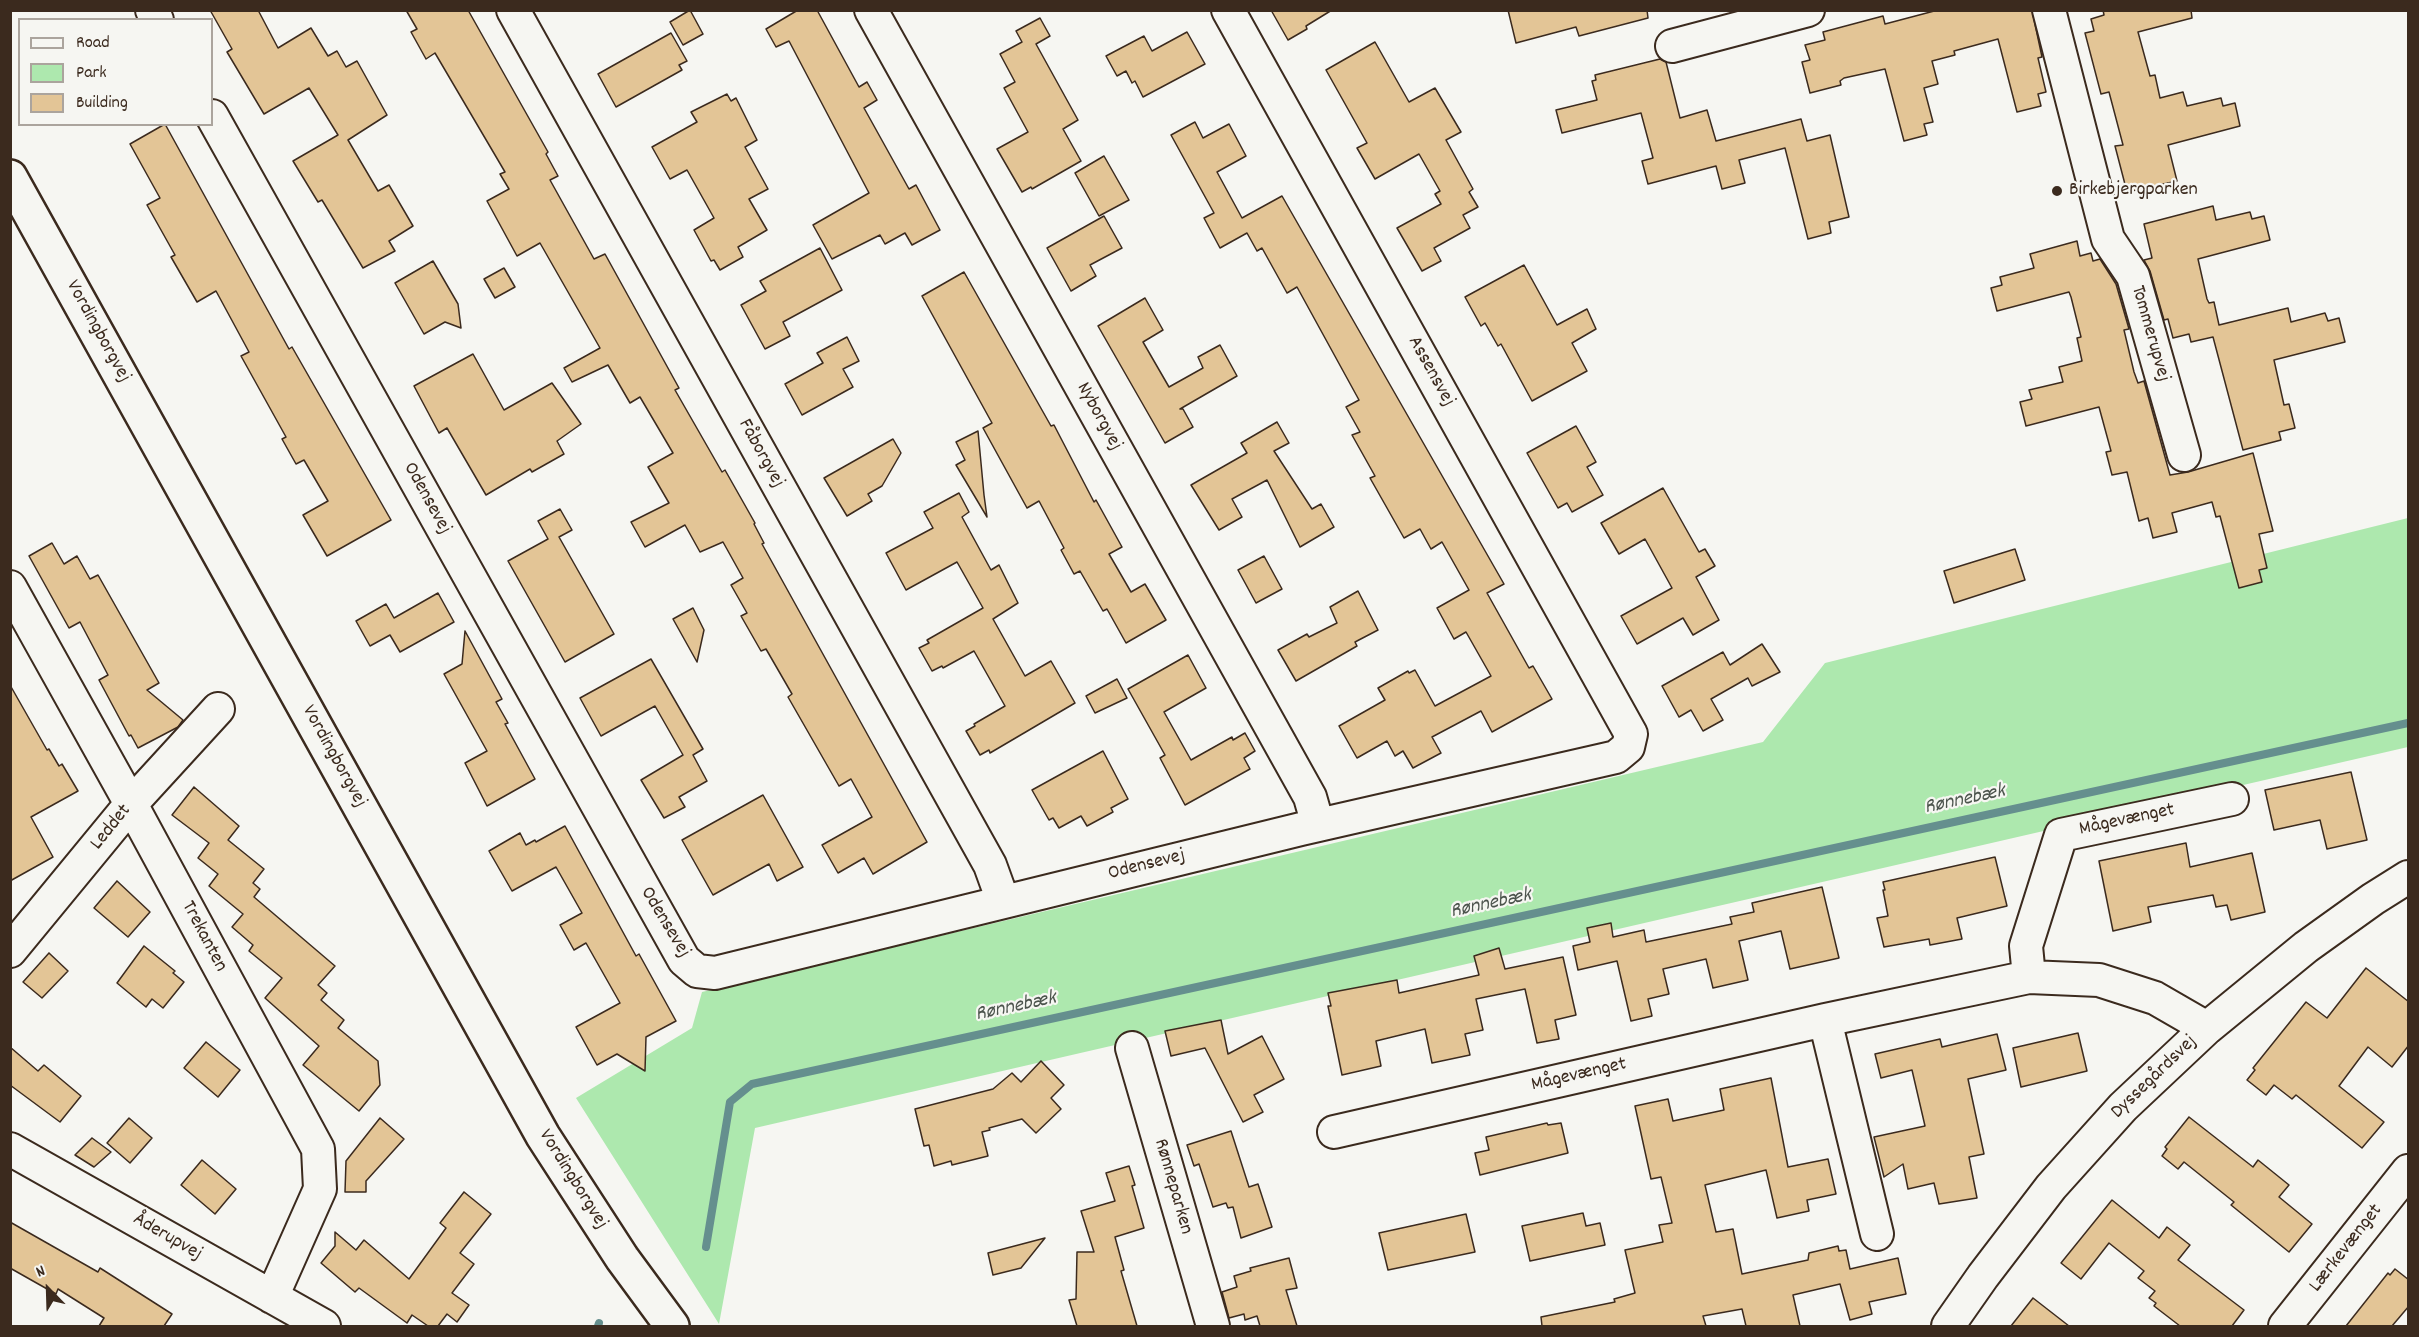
<!DOCTYPE html>
<meta charset="utf-8">
<style>
body{margin:0}
#map{position:relative;width:2419px;height:1337px;overflow:hidden;background:#f6f6f2;font-family:Dekko,sans-serif}
canvas{display:block}
.frame{position:absolute;inset:0;border:12px solid #3b2a1e;pointer-events:none}
.legend{position:absolute;left:18px;top:18px;width:195px;height:108px;box-sizing:border-box;background:#f6f6f2;border:2px solid #aba49d;margin:0;padding:8px 10px;list-style:none;font-size:18px;color:#3b2a1e}
.legend li{display:flex;align-items:center;gap:12px;height:30px}
.legend b{width:30px;border:2px solid #aba49d}
.north{position:absolute;left:18px;top:1259px;width:60px;height:60px;-webkit-text-stroke:4px #f6f6f2;paint-order:stroke;rotate:337deg;font-size:16px;font-weight:700;line-height:24px;text-align:center;color:#3b2a1e}
.north::after{content:'';display:block;margin:auto;width:21px;height:27px;background:#3b2a1e;clip-path:polygon(50% 0,100% 100%,50% 72%,0 100%)}
</style>
<div id="map">
<canvas width="2419" height="1337"></canvas>
<div class="frame"></div>
<ul class="legend">
<li><b style="height:8px;background:#f6f6f2"></b>Road</li>
<li><b style="height:16px;background:#ade8ae"></b>Park</li>
<li><b style="height:16px;background:#e3c596"></b>Building</li>
</ul>
<div class="north">N</div>
</div>
<script>
const ctx = document.querySelector('canvas').getContext('2d');
ctx.lineJoin = 'round';
function fill(path, color) { ctx.fillStyle = color; ctx.fill(path, 'evenodd'); }
const shape = rows => new Path2D(rows.map(r => 'M' + r).join(''));
function stroke(path, color, width, dash) { ctx.strokeStyle = color; ctx.lineWidth = width; ctx.lineCap = dash ? 'butt' : 'round'; ctx.setLineDash(dash || []); ctx.stroke(path); }
function write(font, color, halo, rows, align = 'center') {
  ctx.font = font + ' Dekko,sans-serif'; ctx.lineWidth = 4.5; ctx.setLineDash([]); ctx.textBaseline = 'middle'; ctx.strokeStyle = halo; ctx.fillStyle = color; for (const [text, x, y, turn = 0] of rows) {
    ctx.save(); ctx.translate(x, y); ctx.rotate((+turn || 0) * Math.PI / 180); ctx.textAlign = isNaN(turn) ? turn : align; if (halo) ctx.strokeText(text, 0, 0); ctx.fillText(text, 0, 0); ctx.restore();
  }
}
fill(shape([
 [2408,518,2408,747,755,1128,719,1324,576,1098,692,1028,702,992,1763,742,1825,663]
]), '#ade8ae');
stroke(shape([
 [706,1247,730,1102,752,1084,2408,723],
 [598,1326,599,1323]
]), '#658f8e', 8);
const building = shape([
 [210,10,258,10,278,48,311,28,328,56,337,51,346,67,357,61,387,115,348,140,378,191,389,185,413,226,389,241,395,251,363,268,322,200,318,202,293,161,338,135,309,88,264,114,227,52,232,49,210,10],
 [406,10,468,10,548,152,546,154,558,176,550,180,594,259,605,254,679,388,675,390,722,472,725,470,755,523,754,524,764,543,762,544,927,842,873,874,864,858,838,873,822,845,872,817,851,779,839,786,788,697,792,694,766,649,761,651,741,616,747,613,731,585,743,578,723,542,700,552,685,525,645,547,631,522,669,503,648,467,673,453,640,397,630,403,608,365,572,382,564,368,600,348,540,243,517,256,487,201,509,189,500,174,505,172,435,53,426,59,411,32,417,29,406,10],
 [690,10,703,34,683,45,670,22,690,10],
 [798,10,817,10,859,87,867,82,877,100,864,108,909,189,916,185,940,230,912,245,905,233,885,244,880,235,832,259,813,225,869,193,789,41,776,47,766,29,798,10],
 [1271,10,1332,10,1306,26,1307,29,1288,40,1271,10],
 [1508,10,1647,10,1648,18,1579,36,1576,27,1516,43,1508,10],
 [1938,10,2032,10,2042,57,2038,58,2046,92,2038,94,2041,106,2017,112,1998,39,1954,51,1955,55,1932,61,1938,84,1924,88,1933,122,1924,124,1927,135,1904,141,1885,69,1844,78,1840,81,1841,85,1810,93,1802,62,1810,60,1805,45,1825,40,1823,32,1883,16,1885,24,1938,10],
 [2103,10,2191,10,2192,18,2138,32,2150,76,2155,75,2160,98,2183,92,2187,106,2221,98,2223,106,2235,103,2240,126,2168,145,2177,181,2127,192,2115,146,2123,145,2109,92,2101,94,2085,33,2094,31,2091,19,2104,15,2103,10],
 [1040,18,1050,36,1036,44,1078,120,1063,129,1081,161,1032,189,1031,187,1022,192,997,149,1028,132,1004,88,1015,82,1000,54,1022,42,1016,31,1040,18],
 [1187,32,1205,64,1143,97,1135,81,1132,83,1126,71,1117,76,1106,56,1144,36,1152,51,1187,32],
 [671,33,687,61,679,65,682,70,616,107,598,74,671,33],
 [1375,42,1409,102,1435,88,1461,132,1446,140,1473,189,1469,192,1478,207,1463,215,1470,228,1434,248,1441,261,1422,271,1397,228,1441,204,1435,194,1440,191,1419,154,1375,179,1357,148,1367,143,1326,70,1375,42],
 [1660,59,1666,62,1680,118,1707,110,1716,141,1801,119,1807,141,1830,135,1849,217,1829,222,1831,233,1808,239,1785,148,1739,160,1745,183,1722,189,1716,166,1648,184,1642,161,1653,158,1641,113,1562,133,1556,110,1597,100,1592,81,1596,80,1595,75,1660,59],
 [727,94,731,101,736,98,757,140,745,147,768,189,749,199,767,230,738,247,743,257,720,270,714,260,711,261,694,230,714,218,687,170,670,179,652,147,697,122,691,112,727,94],
 [1195,122,1203,138,1229,124,1246,156,1217,172,1242,218,1282,196,1504,584,1487,593,1529,668,1533,666,1552,699,1492,732,1481,711,1432,737,1441,753,1413,768,1403,751,1395,756,1387,741,1357,758,1339,726,1385,700,1378,688,1408,671,1409,673,1415,670,1435,706,1491,676,1466,632,1454,639,1437,608,1469,590,1442,542,1431,549,1420,529,1404,538,1370,478,1375,476,1352,435,1360,432,1346,407,1359,400,1297,287,1287,293,1262,248,1257,251,1247,233,1220,248,1204,218,1214,213,1171,135,1195,122],
 [165,124,289,349,292,347,391,520,327,556,303,515,328,501,304,460,296,464,282,439,286,437,241,356,249,352,216,291,197,302,171,257,175,255,147,205,160,198,130,144,165,124],
 [1104,156,1129,200,1099,216,1075,173,1104,156],
 [2213,206,2216,220,2250,212,2252,219,2264,216,2270,240,2198,259,2207,299,2209,303,2214,302,2219,325,2288,308,2291,322,2325,313,2328,321,2339,318,2345,342,2274,360,2284,405,2289,404,2295,428,2279,432,2281,440,2243,450,2213,337,2191,342,2189,334,2173,338,2168,319,2164,320,2150,271,2144,260,2152,258,2144,224,2213,206],
 [1104,216,1122,248,1090,265,1096,276,1071,291,1047,248,1104,216],
 [2077,241,2080,256,2091,253,2093,261,2100,259,2116,284,2129,329,2124,330,2134,372,2138,383,2144,381,2170,475,2188,472,2253,453,2273,531,2259,534,2267,568,2259,570,2262,582,2239,588,2220,516,2216,517,2212,502,2172,513,2177,532,2153,538,2148,518,2139,521,2127,472,2112,475,2106,452,2111,451,2099,407,2026,426,2020,402,2032,399,2029,390,2063,382,2059,367,2082,361,2077,338,2081,337,2071,297,2069,292,1997,311,1991,288,2002,285,2000,277,2034,268,2030,254,2077,241],
 [820,248,842,290,783,322,790,336,765,349,741,305,766,291,760,281,820,248],
 [433,261,458,304,461,328,445,322,424,334,395,283,433,261],
 [1524,265,1557,325,1587,309,1596,329,1572,343,1587,371,1532,401,1501,344,1498,346,1485,323,1481,326,1465,297,1524,265],
 [504,268,515,287,495,298,484,279,504,268],
 [964,272,1051,426,1054,425,1094,502,1096,500,1122,547,1109,554,1131,592,1145,584,1166,620,1126,643,1107,609,1103,611,1080,571,1074,574,1061,550,1064,548,1039,501,1027,508,983,428,992,423,922,296,964,272],
 [1145,298,1163,330,1143,342,1169,387,1203,368,1198,357,1220,345,1237,376,1180,409,1183,409,1193,427,1165,443,1098,326,1145,298],
 [847,337,859,361,843,369,853,387,802,415,785,384,823,363,817,353,847,337],
 [473,354,504,410,552,383,581,424,557,441,564,454,532,472,530,469,486,495,447,428,439,433,414,386,473,354],
 [1277,422,1289,443,1274,451,1312,509,1321,504,1334,527,1300,547,1267,480,1232,499,1242,517,1219,530,1191,485,1247,453,1241,443,1277,422],
 [1576,426,1596,462,1587,467,1603,495,1572,512,1567,503,1558,508,1527,453,1576,426],
 [978,431,984,495,987,517,956,465,965,460,956,442,978,431],
 [893,439,901,453,882,486,868,494,872,501,847,516,824,478,893,439],
 [1663,488,1699,552,1705,549,1715,566,1696,577,1719,620,1693,635,1683,618,1637,644,1621,616,1672,588,1645,539,1619,554,1601,523,1663,488],
 [959,493,969,512,962,517,991,570,999,565,1018,603,993,619,1025,676,1051,661,1075,703,990,753,989,750,980,755,966,731,975,726,974,724,1005,706,974,651,943,668,942,666,932,671,919,648,929,643,927,640,983,608,957,562,906,590,886,553,933,528,924,512,959,493],
 [560,509,572,530,559,537,614,634,565,662,508,561,548,539,538,521,560,509],
 [52,543,64,564,77,556,90,579,98,575,159,683,147,690,183,720,178,727,138,748,131,735,129,736,99,680,108,675,80,622,69,628,29,556,52,543],
 [2015,549,2025,580,1954,603,1944,571,2015,549],
 [1264,556,1282,589,1256,603,1238,570,1264,556],
 [1358,591,1378,630,1355,642,1357,646,1296,681,1278,650,1307,634,1309,637,1337,623,1330,607,1358,591],
 [438,593,454,622,400,652,390,635,370,646,356,621,386,604,394,618,438,593],
 [693,608,704,630,697,662,673,619,693,608],
 [465,631,502,699,496,702,508,723,505,724,535,779,487,806,465,763,487,751,444,674,462,664,465,631],
 [1762,644,1780,672,1752,686,1748,678,1711,699,1723,720,1703,731,1691,710,1679,717,1662,686,1723,652,1730,665,1762,644],
 [1188,655,1206,688,1164,712,1191,760,1232,737,1233,740,1245,733,1255,751,1244,758,1250,769,1185,805,1160,758,1165,755,1128,689,1188,655],
 [651,659,703,749,693,755,707,781,679,797,685,807,664,818,641,780,683,755,655,706,601,736,580,698,651,659],
 [1117,679,1127,698,1095,713,1086,696,1117,679],
 [10,685,47,750,49,749,59,766,62,764,78,791,31,817,53,857,10,881,10,685],
 [1103,751,1128,799,1111,808,1113,812,1087,826,1081,816,1059,828,1053,818,1049,820,1032,790,1103,751],
 [2351,772,2367,840,2327,849,2320,820,2274,830,2265,790,2351,772],
 [194,787,239,826,228,840,264,869,253,883,260,889,254,897,335,966,318,985,327,993,321,1000,344,1020,338,1028,378,1061,380,1085,359,1111,303,1065,319,1046,265,998,282,978,249,951,253,945,232,927,243,914,209,886,218,874,198,858,209,843,172,815,194,787],
 [763,795,803,867,777,881,769,864,713,895,682,840,763,795],
 [565,826,636,956,639,954,676,1021,646,1037,645,1071,617,1054,597,1065,576,1027,620,1003,586,943,574,950,560,925,582,913,556,867,512,891,489,851,520,833,526,845,535,840,536,842,565,826],
 [2186,843,2190,867,2252,853,2265,912,2231,920,2227,905,2216,907,2213,895,2148,907,2151,922,2113,931,2099,861,2186,843],
 [1995,857,2007,906,1957,918,1962,939,1930,945,1929,939,1884,947,1877,918,1888,916,1883,890,1885,890,1883,882,1995,857],
 [117,881,150,912,128,937,94,908,117,881],
 [1822,887,1839,958,1790,969,1781,931,1739,941,1748,980,1713,988,1706,959,1663,969,1669,994,1648,999,1652,1016,1631,1021,1617,961,1578,970,1573,946,1590,942,1587,928,1611,923,1613,937,1644,930,1646,942,1732,924,1730,917,1754,912,1752,903,1822,887],
 [144,946,175,971,173,973,184,982,163,1008,152,999,146,1007,117,983,144,946],
 [1499,948,1505,969,1563,957,1576,1015,1555,1020,1559,1039,1537,1043,1525,989,1476,999,1483,1030,1465,1034,1470,1055,1432,1063,1425,1029,1376,1041,1381,1066,1342,1075,1328,1006,1331,1006,1328,993,1397,980,1399,993,1479,975,1474,956,1499,948],
 [49,953,68,971,42,998,23,982,49,953],
 [2366,968,2409,1002,2409,1045,2392,1067,2368,1047,2339,1086,2384,1122,2362,1148,2296,1095,2292,1099,2274,1085,2266,1095,2247,1080,2255,1070,2253,1068,2306,1002,2327,1018,2366,968],
 [1221,1020,1228,1054,1262,1036,1284,1079,1254,1095,1263,1112,1243,1122,1205,1048,1171,1056,1165,1031,1221,1020],
 [2078,1033,2087,1071,2021,1087,2013,1048,2078,1033],
 [1997,1034,2006,1070,1968,1079,1984,1154,1969,1157,1977,1198,1939,1204,1934,1183,1908,1189,1903,1164,1884,1177,1874,1137,1925,1126,1912,1070,1881,1078,1875,1054,1940,1039,1942,1047,1997,1034],
 [206,1042,240,1070,218,1097,184,1068,206,1042],
 [10,1047,38,1071,44,1065,81,1096,60,1122,10,1085,10,1047],
 [1041,1061,1064,1085,1051,1098,1061,1109,1036,1133,1022,1119,989,1128,990,1130,982,1132,988,1156,952,1165,951,1161,934,1166,929,1145,924,1146,915,1109,993,1089,1012,1073,1021,1082,1041,1061],
 [1771,1078,1788,1167,1828,1159,1836,1194,1807,1200,1809,1211,1777,1218,1766,1170,1705,1185,1716,1232,1733,1229,1742,1274,1808,1260,1809,1253,1838,1246,1839,1251,1846,1250,1850,1269,1898,1258,1906,1294,1869,1302,1872,1314,1850,1320,1840,1284,1793,1295,1800,1326,1746,1326,1742,1309,1703,1316,1706,1326,1542,1326,1541,1317,1615,1302,1614,1299,1635,1293,1625,1250,1663,1242,1659,1225,1672,1223,1661,1177,1651,1179,1635,1106,1668,1099,1673,1121,1724,1110,1720,1089,1771,1078],
 [2189,1117,2253,1167,2258,1160,2289,1185,2279,1197,2312,1224,2289,1252,2231,1205,2234,1202,2184,1162,2178,1169,2162,1156,2167,1149,2165,1147,2189,1117],
 [129,1118,152,1138,130,1163,107,1143,129,1118],
 [380,1118,404,1139,366,1181,366,1192,345,1192,346,1161,380,1118],
 [1547,1123,1548,1125,1561,1123,1568,1153,1480,1175,1475,1153,1489,1150,1486,1137,1547,1123],
 [1231,1131,1249,1187,1258,1184,1272,1227,1241,1238,1233,1207,1228,1208,1226,1203,1213,1207,1199,1164,1194,1166,1187,1145,1231,1131],
 [92,1138,111,1152,94,1167,75,1155,92,1138],
 [202,1160,236,1189,215,1214,181,1185,202,1160],
 [1129,1166,1135,1185,1132,1186,1144,1228,1115,1237,1124,1270,1121,1271,1137,1326,1077,1326,1069,1300,1076,1299,1077,1252,1094,1252,1081,1211,1115,1201,1106,1173,1129,1166],
 [464,1192,491,1214,460,1253,474,1264,452,1293,469,1305,457,1322,447,1314,438,1326,428,1326,412,1315,407,1323,359,1288,355,1292,321,1263,335,1246,335,1232,356,1250,364,1240,409,1279,446,1228,440,1223,464,1192],
 [2112,1200,2159,1238,2167,1227,2190,1245,2178,1260,2244,1310,2232,1326,2180,1326,2154,1306,2156,1303,2149,1298,2155,1291,2138,1278,2144,1271,2109,1243,2081,1279,2061,1263,2112,1200],
 [1583,1213,1586,1226,1600,1223,1605,1245,1530,1261,1522,1226,1583,1213],
 [1466,1214,1475,1252,1388,1270,1379,1233,1466,1214],
 [10,1222,98,1272,100,1268,172,1314,164,1326,99,1326,104,1318,58,1289,56,1294,10,1268,10,1222],
 [1045,1238,1021,1268,993,1275,988,1253,1045,1238],
 [1289,1258,1297,1288,1286,1290,1297,1326,1260,1326,1257,1316,1245,1320,1244,1314,1229,1318,1222,1292,1237,1287,1234,1276,1251,1271,1250,1268,1289,1258],
 [2395,1269,2409,1280,2409,1306,2392,1326,2346,1326,2388,1273,2390,1275,2395,1269],
 [2033,1298,2069,1326,2011,1326,2033,1298]
]);
fill(building, '#e3c596');
stroke(building, '#3b2a1e', 1.5);
const minor = shape([
 [152,10,157,20],
 [513,10,990,865,1003,901],
 [871,10,1310,797,1318,825],
 [2049,10,2108,239,2133,276,2184,455],
 [1672,46,1808,10],
 [212,116,684,960,697,971,715,973,1301,829,1616,757,1628,747,1631,734,1228,10],
 [10,587,131,804,318,1149,320,1189,272,1297],
 [10,951,131,804,218,709],
 [2029,977,2026,946,2061,835,2232,799],
 [1825,1020,1877,1234],
 [1132,1048,1213,1326],
 [1334,1132,1825,1020,2029,977,2099,980,2155,998,2207,1028],
 [10,1149,324,1326],
 [1948,1326,1983,1276,2051,1187,2123,1107,2207,1028,2306,947,2373,899,2408,877],
 [2285,1326,2408,1171]
]);
const major = shape([
 [10,177,543,1136,622,1258,672,1326]
]);
stroke(minor, '#3b2a1e', 36);
stroke(major, '#3b2a1e', 38);
stroke(minor, '#f6f6f2', 32);
stroke(major, '#f6f6f2', 33);
for (const [x, y, r, color] of [
 [2057,191,6,"#3b2a1e"]
]) { const dot = new Path2D(); dot.arc(x, y, r, 0, 2 * Math.PI); ctx.fillStyle = color; ctx.fill(dot); stroke(dot, '#f6f6f2', 2); }
write('20px', '#3b2a1e', '#f6f6f2', [
 ["Birkebjergparken",2069,191]
], 'left');
write('20px', '#3b2a1e', '#f6f6f2', [
 ["Vordingborgvej",97,332,61],
 ["Tommerupvej",2149,334,74],
 ["Assensvej",1430,372,61],
 ["Nyborgvej",1098,417,61],
 ["Fåborgvej",760,454,61],
 ["Odensevej",426,499,61],
 ["Vordingborgvej",333,757,61],
 ["Mågevænget",2127,821,-12],
 ["Leddet",112,828,-51],
 ["Odensevej",1147,866,-14],
 ["Odensevej",664,923,59],
 ["Trekanten",203,937,62],
 ["Mågevænget",1579,1076,-13],
 ["Dyssegårdsvej",2155,1078,-44],
 ["Vordingborgvej",572,1180,58],
 ["Rønneparken",1172,1187,74],
 ["Åderupvej",167,1238,30],
 ["Lærkevænget",2347,1249,-52]
]);
write('italic 21px', '#4c544d', '#f6f6f2', [
 ["Rønnebæk",1965,801,-12],
 ["Rønnebæk",1491,905,-12],
 ["Rønnebæk",1016,1008,-12]
]);
</script>
